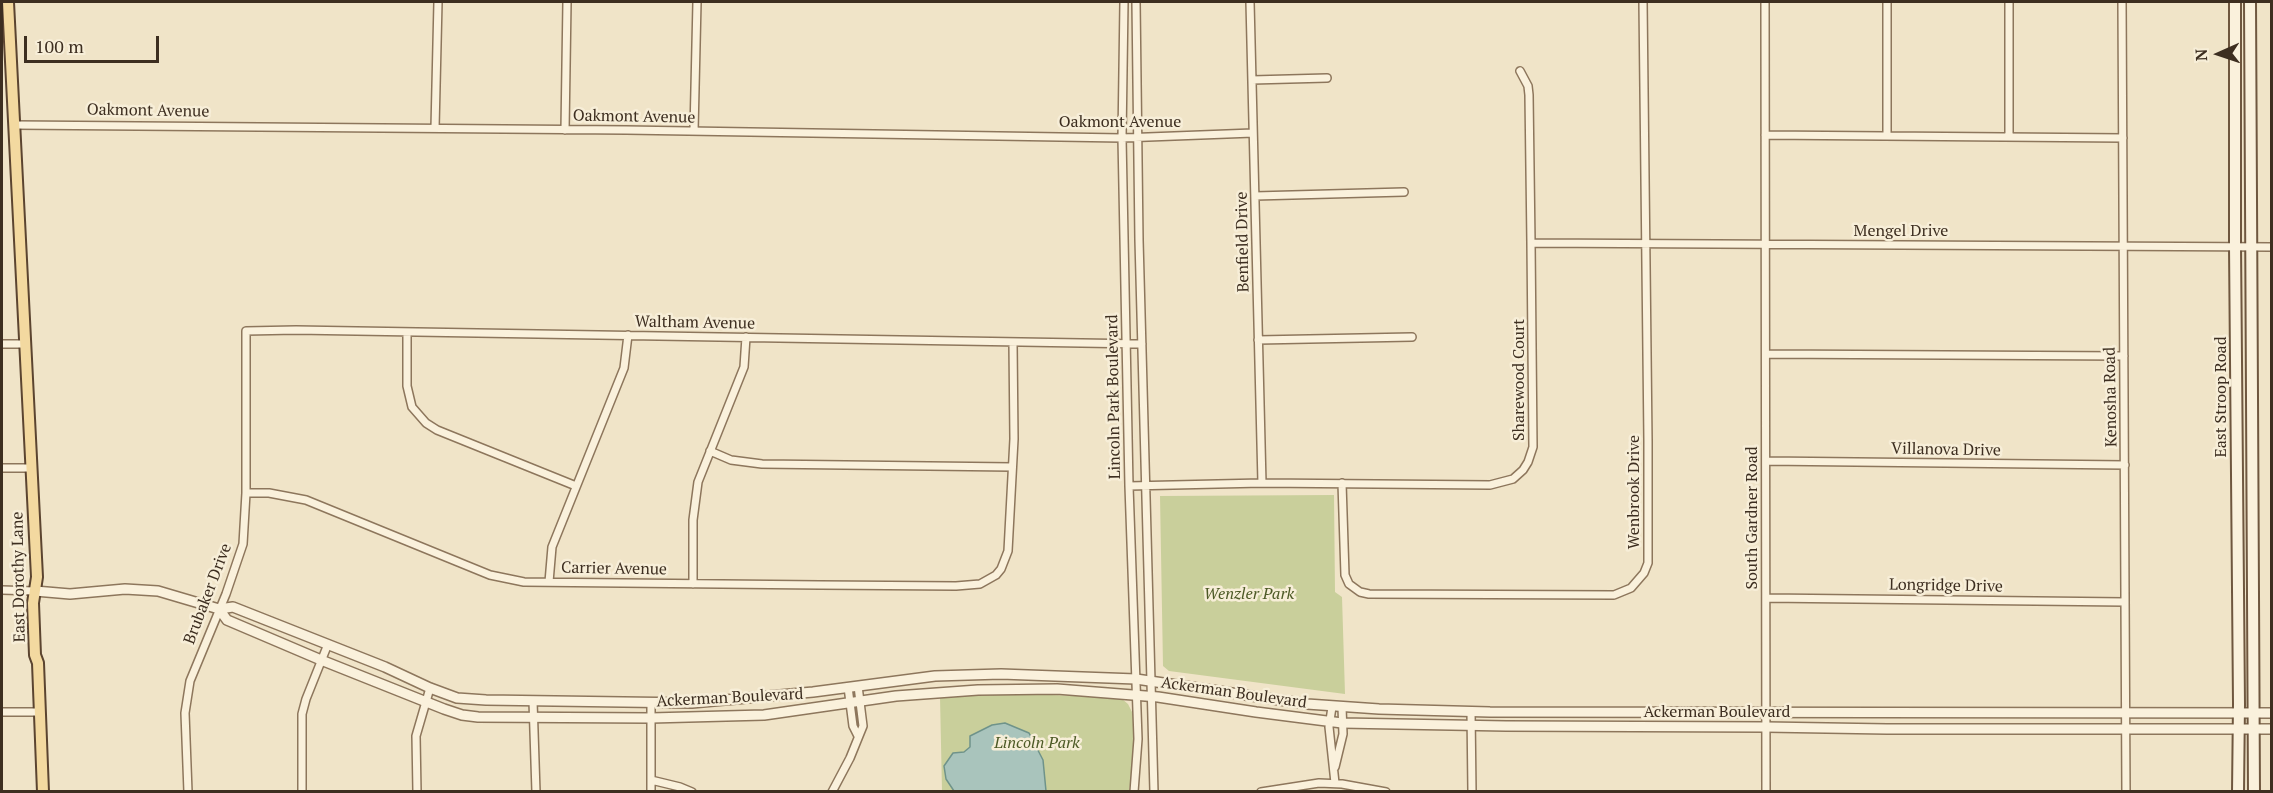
<!DOCTYPE html>
<style>
body{margin:0}
#map{position:relative;width:2273px;height:793px;overflow:hidden;background:#f0e4c8;font-family:"PT Serif",serif}
canvas{display:block}
.frame{position:absolute;inset:0;border:3px solid #3d2e20;pointer-events:none}
.north{position:absolute;left:2189px;top:24px;width:60px;height:60px;-webkit-text-stroke:4px #f7eed8;paint-order:stroke;rotate:267deg;font-size:16px;font-weight:700;line-height:24px;text-align:center;color:#3d2e20}
.north::after{content:'';display:block;margin:auto;width:21px;height:27px;background:#3d2e20;clip-path:polygon(50% 0,100% 100%,50% 72%,0 100%)}
.scale{position:absolute;left:24px;top:36px;width:135px;height:27px;box-sizing:border-box;border:3px solid #3d2e20;border-top:0;padding-left:8px;font-size:18px;line-height:21px;white-space:nowrap;color:#3d2e20;-webkit-text-stroke:4px #f7eed8;paint-order:stroke}
</style>
<div id="map">
<canvas width="2273" height="793"></canvas>
<div class="frame"></div>
<div class="north">N</div>
<div class="scale">100 m</div>
</div>
<script>
const ctx = document.querySelector('canvas').getContext('2d');
ctx.lineJoin = 'round';
function fill(path, color) { ctx.fillStyle = color; ctx.fill(path, 'evenodd'); }
const shape = rows => new Path2D(rows.map(r => 'M' + r).join(''));
function stroke(path, color, width, dash) { ctx.strokeStyle = color; ctx.lineWidth = width; ctx.lineCap = dash ? 'butt' : 'round'; ctx.setLineDash(dash || []); ctx.stroke(path); }
function write(font, color, halo, rows, align = 'center') {
  ctx.font = font + ' "PT Serif",serif'; ctx.lineWidth = 5; ctx.setLineDash([]); ctx.textBaseline = 'middle'; ctx.strokeStyle = halo; ctx.fillStyle = color; for (const [text, x, y, turn = 0] of rows) {
    ctx.save(); ctx.translate(x, y); ctx.rotate((+turn || 0) * Math.PI / 180); ctx.textAlign = isNaN(turn) ? turn : align; if (halo) ctx.strokeText(text, 0, 0); ctx.fillText(text, 0, 0); ctx.restore();
  }
}
fill(shape([
 [1334,495,1335,592,1342,597,1345,694,1169,671,1163,666,1160,496],
 [1021,694,1111,697,1122,699,1128,704,1133,714,1133,764,1129,791,942,791,940,697]
]), '#c9cf9b');
const water = shape([
 [1005,723,1029,733,1043,760,1046,791,954,791,946,779,944,766,953,753,964,752,970,747,970,736,992,725,1005,723]
]);
fill(water, '#a9c4bc');
stroke(water, '#6f938a', 1.5);
const minor = shape([
 [1124,2,1122,138,1129,486,1138,739,1134,792],
 [1136,2,1139,240,1154,792],
 [1250,2,1262,483],
 [1765,2,1766,792],
 [2122,2,2126,792],
 [1252,80,1327,78],
 [15,125,626,130,1122,138,1253,133],
 [435,128,438,2],
 [565,130,567,2],
 [694,131,697,2],
 [1765,135,2123,138],
 [1887,136,1887,2],
 [2009,137,2009,2],
 [1255,196,1404,192],
 [1531,243,2272,247],
 [407,332,407,386,412,407,426,423,437,430,576,486],
 [1258,340,1412,337],
 [2,344,25,344],
 [1766,354,2124,356],
 [710,451,731,460,762,464,1012,467],
 [1766,461,2125,465],
 [2,468,31,468],
 [1342,483,1345,575,1349,584,1360,592,1369,594,1614,595,1631,588,1644,573,1648,563,1648,441,1643,2],
 [1129,486,1262,483,1490,485,1513,479,1523,470,1528,462,1533,447,1531,243,1529,95,1528,86,1520,71],
 [246,493,269,493,306,500,490,575,524,582,820,585,956,586,980,584,996,575,1001,569,1008,551,1014,439,1013,343],
 [549,582,552,547,624,368,628,335],
 [693,584,693,520,698,482,744,367,746,337],
 [2,590,35,591],
 [1766,598,2125,602],
 [848,687,853,726,858,736],
 [533,701,536,792],
 [1332,707,1329,727,1335,783],
 [1471,711,1472,792],
 [2,712,40,712],
 [1335,767,1343,734,1342,707],
 [651,780,651,703],
 [188,792,185,713,190,681,226,594,243,544,246,493,246,331,296,330,1142,344],
 [302,792,302,714,306,699,328,644],
 [417,792,416,736,430,688],
 [651,792,651,780,680,787,692,792],
 [832,792,850,758,863,726,858,686],
 [1261,792,1319,783,1342,784,1386,792]
]);
const tertiary = shape([
 [35,591,70,594,125,589,158,591,219,609,233,607,385,667,430,688,457,698,486,700,692,703,813,692,935,676,1001,674,1136,679,1307,704,1379,709,1490,712,2272,713],
 [219,609,227,620,321,660,444,709,462,715,478,717,651,718,764,715,896,696,978,690,1057,689,1158,697,1256,712,1342,723,1506,726,1766,727,1887,729,2272,729]
]);
const secondary = shape([
 [2235,2,2235,246,2239,704,2238,792],
 [2250,2,2254,792]
]);
const primary = shape([
 [8,2,37,577,33,603,35,655,38,663,43,792]
]);
stroke(minor, '#8d765c', 10);
stroke(tertiary, '#8d765c', 12);
stroke(secondary, '#6f573f', 14);
stroke(primary, '#5b4430', 14);
stroke(minor, '#faf1dc', 7);
stroke(tertiary, '#faf1dc', 9);
stroke(secondary, '#faf1dc', 10);
stroke(primary, '#f3d9a0', 10);
write('16px', '#3d2e20', '#f7eed8', [
 ["Oakmont Avenue",148,111,1],
 ["Oakmont Avenue",634,117,1],
 ["Oakmont Avenue",1120,122],
 ["Mengel Drive",1901,231],
 ["Benfield Drive",1243,242,-91],
 ["Waltham Avenue",695,323,1],
 ["Sharewood Court",1519,380,-90],
 ["Lincoln Park Boulevard",1114,397,-91],
 ["Kenosha Road",2111,397,-91],
 ["East Stroop Road",2221,397,-90],
 ["Villanova Drive",1946,450,1],
 ["Wenbrook Drive",1634,492,-90],
 ["South Gardner Road",1752,518,-90],
 ["Carrier Avenue",614,569,1],
 ["East Dorothy Lane",19,577,-91],
 ["Longridge Drive",1946,586,1],
 ["Brubaker Drive",208,594,-69],
 ["Ackerman Boulevard",1234,693,8],
 ["Ackerman Boulevard",730,698,-3],
 ["Ackerman Boulevard",1717,712]
]);
write('italic 16px', '#4d5a26', '#f7eed8', [
 ["Wenzler Park",1249,594],
 ["Lincoln Park",1037,743]
]);
</script>
